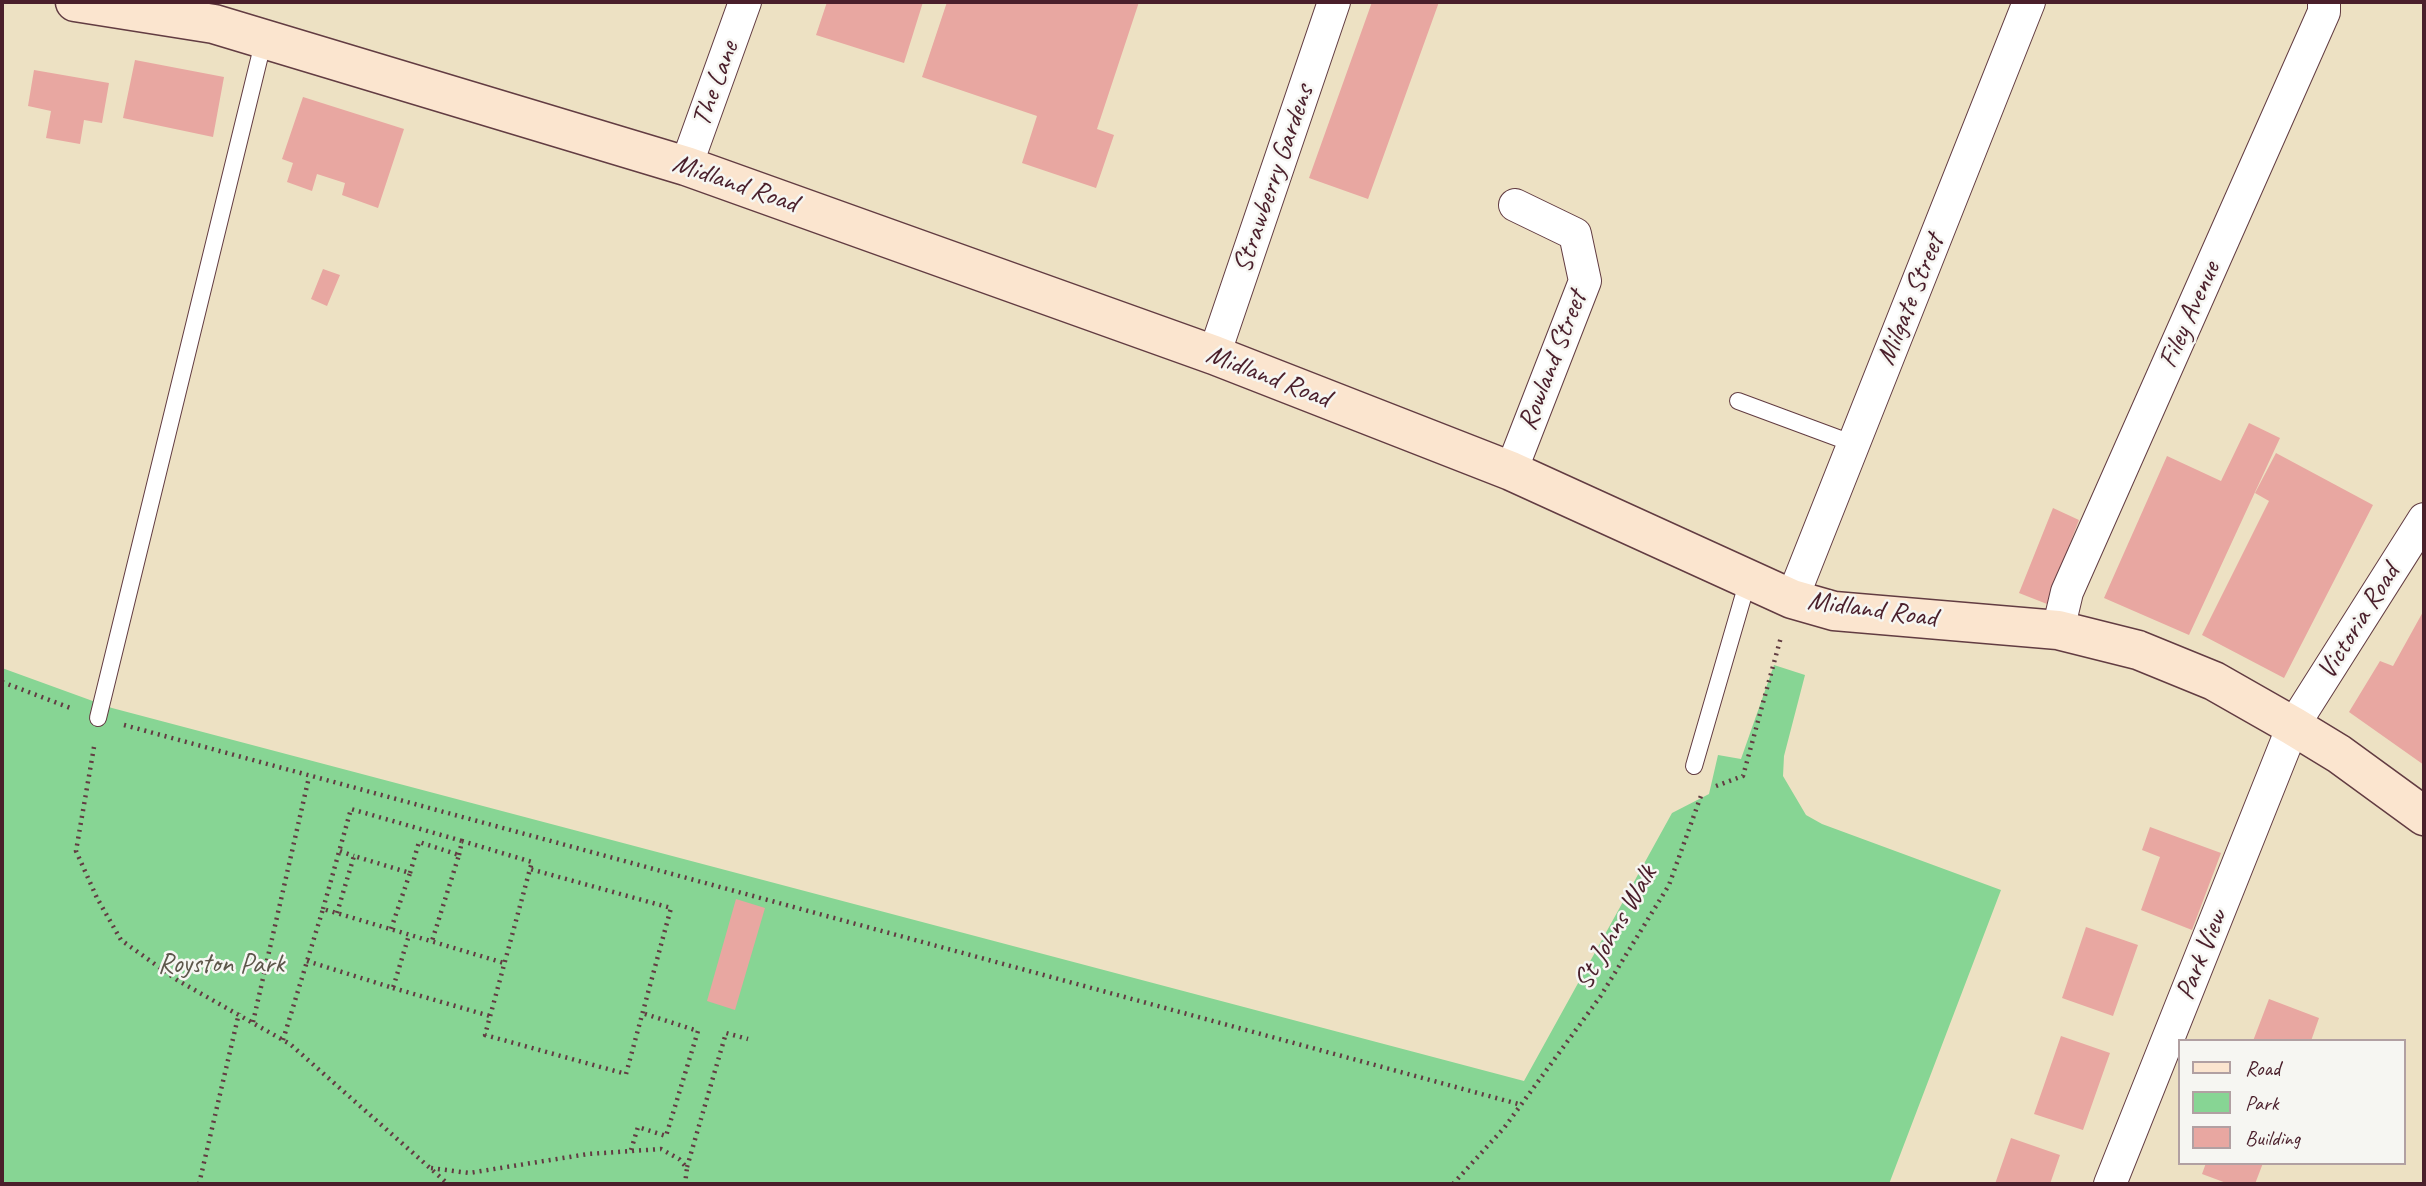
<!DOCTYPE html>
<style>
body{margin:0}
#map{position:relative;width:2426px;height:1186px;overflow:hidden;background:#ede1c3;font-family:Caveat,sans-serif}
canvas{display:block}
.frame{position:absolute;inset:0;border:4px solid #4a1f2b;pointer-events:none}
.legend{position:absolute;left:2178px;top:1039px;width:228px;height:126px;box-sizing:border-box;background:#f6f6f2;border:2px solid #b1a0a2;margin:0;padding:9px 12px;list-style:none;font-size:21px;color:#4a1f2b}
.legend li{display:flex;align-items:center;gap:14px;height:35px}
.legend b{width:35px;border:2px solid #b1a0a2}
</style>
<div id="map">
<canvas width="2426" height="1186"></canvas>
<div class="frame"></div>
<ul class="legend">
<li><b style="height:9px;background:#fbe5cf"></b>Road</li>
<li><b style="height:19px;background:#87d594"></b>Park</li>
<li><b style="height:19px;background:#e8a7a1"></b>Building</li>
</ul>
</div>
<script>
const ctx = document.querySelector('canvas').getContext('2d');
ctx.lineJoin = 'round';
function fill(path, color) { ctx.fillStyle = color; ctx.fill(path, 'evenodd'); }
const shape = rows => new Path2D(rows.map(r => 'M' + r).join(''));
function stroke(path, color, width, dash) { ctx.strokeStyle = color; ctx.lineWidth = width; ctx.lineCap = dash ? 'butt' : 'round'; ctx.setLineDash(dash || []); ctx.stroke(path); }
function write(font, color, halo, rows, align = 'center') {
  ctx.font = font + ' Caveat,sans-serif'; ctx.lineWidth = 5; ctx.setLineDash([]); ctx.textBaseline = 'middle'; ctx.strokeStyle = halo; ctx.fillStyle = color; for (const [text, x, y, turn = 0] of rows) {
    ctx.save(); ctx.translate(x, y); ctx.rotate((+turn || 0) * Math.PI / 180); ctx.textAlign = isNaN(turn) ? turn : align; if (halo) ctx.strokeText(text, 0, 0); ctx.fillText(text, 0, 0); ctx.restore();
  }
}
fill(shape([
 [1774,665,1805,675,1784,756,1783,776,1806,815,1822,824,2001,890,1889,1184,2,1184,2,668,112,708,1524,1081,1672,813,1709,794,1718,755,1741,759]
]), '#87d594');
fill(shape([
 [827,2,923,2,904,63,816,35],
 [947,2,1139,2,1097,129,1114,135,1096,188,1022,163,1037,116,922,77],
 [1372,2,1439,2,1368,199,1309,178],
 [135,60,224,77,213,137,123,118],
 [34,70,109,83,102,123,84,120,80,144,46,138,51,111,28,106],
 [303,97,404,129,378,208,342,195,345,183,317,174,312,191,287,182,293,163,282,159],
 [323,269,340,275,327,306,311,299],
 [2249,423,2280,438,2189,635,2104,598,2167,456,2221,481],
 [2276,453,2373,505,2284,678,2202,635,2269,501,2255,493],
 [2053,508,2079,520,2047,604,2019,593],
 [2424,610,2424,765,2349,712,2380,661,2393,666],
 [2150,827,2221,853,2192,930,2141,910,2160,857,2142,850],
 [736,899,765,908,735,1010,707,1001],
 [2086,927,2138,945,2113,1016,2062,998],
 [2269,999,2319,1018,2311,1041,2253,1041],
 [2061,1036,2110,1053,2083,1130,2034,1114],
 [2011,1138,2060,1155,2050,1184,1995,1184],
 [2206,1163,2263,1163,2255,1184,2229,1184,2202,1174]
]), '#e8a7a1');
const lane = shape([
 [1738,401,1854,444],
 [98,718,264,39],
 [1694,766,1748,580]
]);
const street = shape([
 [686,166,745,2],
 [1214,355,1334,2],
 [1511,471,1585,281,1575,234,1515,205],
 [1792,599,2029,2],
 [2058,630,2067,592,2324,12,2324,2],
 [2110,1184,2293,726,2424,519]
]);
const secondary = shape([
 [75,2,214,24,686,166,1214,355,1511,471,1792,599,1834,611,2058,630,2138,650,2214,681,2293,726,2339,754,2424,816]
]);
stroke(lane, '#623c42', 18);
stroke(street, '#623c42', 34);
stroke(secondary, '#623c42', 41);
stroke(shape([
 [2,682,73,709],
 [124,725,1522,1105],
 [94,747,76,851,97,898,121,940,177,980,290,1044,448,1184],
 [1716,786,1743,776,1781,637],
 [340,851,354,856],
 [459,855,462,841,532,862,530,869,485,1035,626,1074,671,908,530,869],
 [410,873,419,842,459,855,432,941],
 [323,909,351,809,462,841],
 [337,913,354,856,410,873,391,929],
 [307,961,393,988,409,935],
 [393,988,490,1016],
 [253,1022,309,777],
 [283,1040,323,909,504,963],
 [631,1150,638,1127,666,1136,698,1031,642,1013],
 [687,1167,726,1033,748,1039],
 [431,1168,469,1173,588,1154,661,1149,679,1159,687,1168,685,1184],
 [199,1184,239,1013],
 [1453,1184,1504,1128,1600,997,1669,885,1702,793]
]), '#623c42', 4.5, [2, 5]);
stroke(lane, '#fff', 16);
stroke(street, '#fff', 32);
stroke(secondary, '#fbe5cf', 38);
write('28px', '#4a1f2b', '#f6f6f2', [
 ["The Lane",716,84,-70],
 ["Strawberry Gardens",1274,179,-71],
 ["Midland Road",735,184,19],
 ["Milgate Street",1911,300,-68],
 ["Filey Avenue",2190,315,-66],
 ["Rowland Street",1553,361,-69],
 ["Midland Road",1268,377,21],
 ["Midland Road",1872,610,8],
 ["Victoria Road",2359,622,-58],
 ["St Johns Walk",1616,928,-60],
 ["Park View",2202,955,-68]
]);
write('28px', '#5c564a', '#f6f6f2', [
 ["Royston Park",221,965]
]);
</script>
